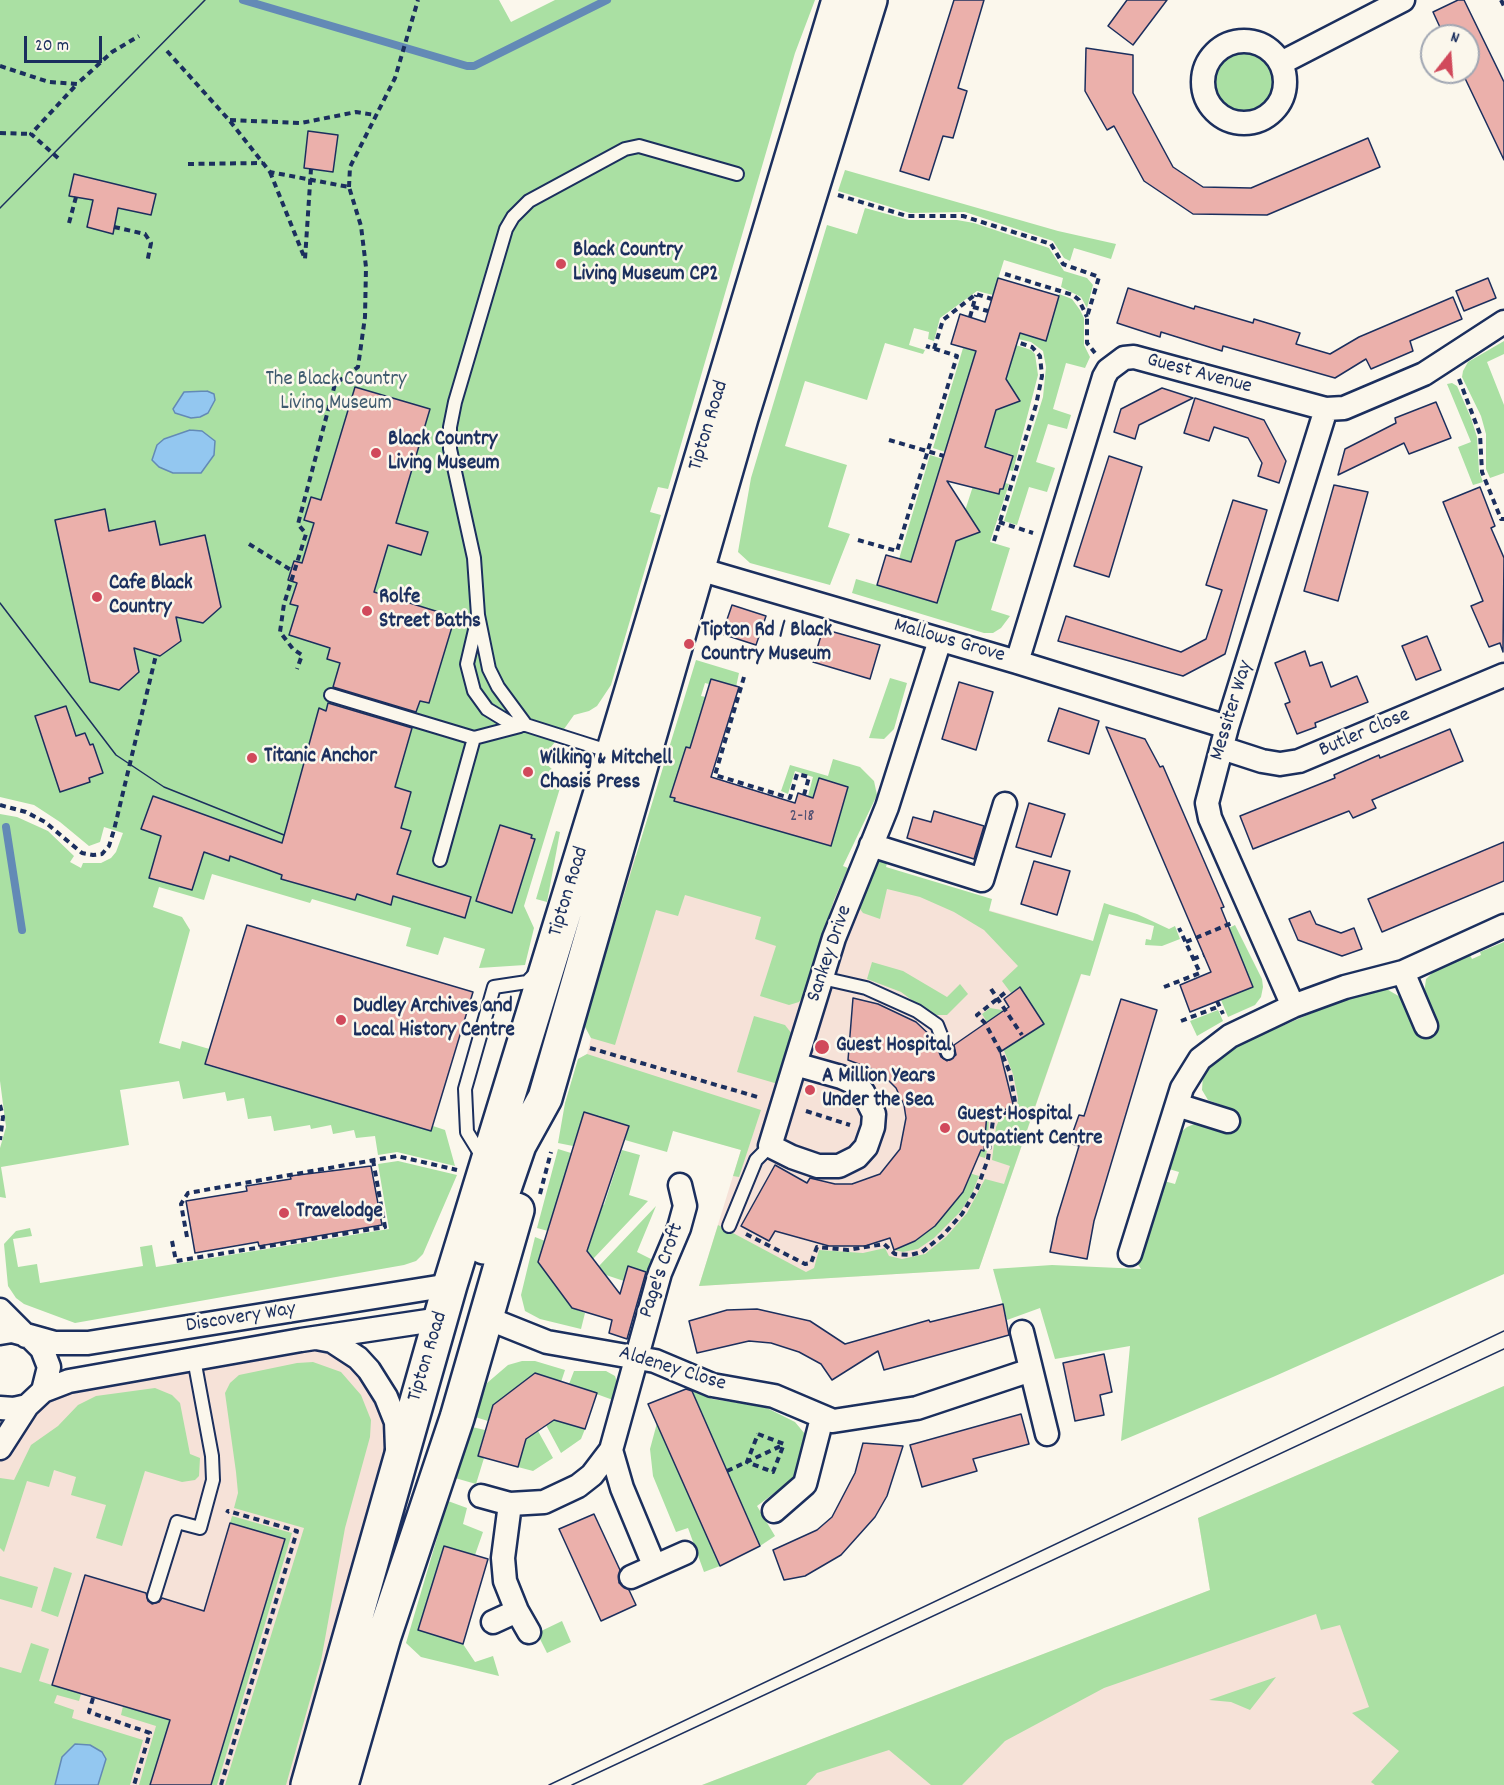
<!DOCTYPE html>
<style>
body{margin:0}
#map{position:relative;width:1504px;height:1785px;overflow:hidden;background:#fbf7ec;font-family:Dekko,sans-serif}
canvas{display:block}
.north{position:absolute;left:1420px;top:24px;width:60px;height:60px;box-sizing:border-box;background:#fbf7ec;border:2px solid #a1a7b3;border-radius:50%;rotate:17deg;font-size:16px;font-weight:700;line-height:24px;text-align:center;color:#1b2f5e}
.north::after{content:'';display:block;margin:auto;width:21px;height:27px;background:#d1495b;clip-path:polygon(50% 0,100% 100%,50% 72%,0 100%)}
.scale{position:absolute;left:24px;top:36px;width:78px;height:27px;box-sizing:border-box;border:3px solid #1b2f5e;border-top:0;padding-left:8px;font-size:18px;line-height:21px;white-space:nowrap;color:#1b2f5e;-webkit-text-stroke:4px #fbf7ec;paint-order:stroke}
</style>
<div id="map">
<canvas width="1504" height="1785"></canvas>
<div class="north">N</div>
<div class="scale">20 m</div>
</div>
<script>
const ctx = document.querySelector('canvas').getContext('2d');
ctx.lineJoin = 'round';
function fill(path, color) { ctx.fillStyle = color; ctx.fill(path, 'evenodd'); }
const shape = rows => new Path2D(rows.map(r => 'M' + r).join(''));
function stroke(path, color, width, dash) { ctx.strokeStyle = color; ctx.lineWidth = width; ctx.lineCap = dash ? 'butt' : 'round'; ctx.setLineDash(dash || []); ctx.stroke(path); }
function write(font, color, halo, rows, align = 'center') {
  ctx.font = font + ' Dekko,sans-serif'; ctx.lineWidth = 5; ctx.setLineDash([]); ctx.textBaseline = 'middle'; ctx.strokeStyle = halo; ctx.fillStyle = color; for (const [text, x, y, turn = 0] of rows) {
    ctx.save(); ctx.translate(x, y); ctx.rotate((+turn || 0) * Math.PI / 180); ctx.textAlign = isNaN(turn) ? turn : align; if (halo) ctx.strokeText(text, 0, 0); ctx.fillText(text, 0, 0); ctx.restore();
  }
}
fill(shape([
 [634,856,843,867,1093,941,979,1269,699,1286,741,1150,717,1143,578,1059,587,1054,591,1038,584,1025],
 [332,1341,396,1422,308,1785,0,1785,0,1448,43,1391],
 [1504,1386,1504,1785,702,1785,1210,1590,1198,1518]
]), '#f6e2d8');
fill(shape([
 [0,0,499,0,511,22,555,0,815,0,795,53,668,489,658,487,650,512,661,515,611,685,597,706,589,711,574,715,542,760,554,771,560,788,524,906,534,928,525,965,479,968,485,949,444,937,438,955,406,946,411,928,312,899,310,903,212,874,204,900,159,887,153,907,182,917,190,930,159,1043,180,1049,182,1041,206,1048,210,1049,206,1065,431,1131,433,1126,445,1130,455,1166,397,1152,378,1155,375,1136,356,1138,354,1130,333,1134,331,1125,311,1129,310,1125,274,1131,271,1116,248,1119,244,1098,227,1101,225,1092,183,1099,179,1081,120,1090,129,1145,1,1167,6,1198,0,1197,0,1148,6,1127,0,1081,0,814,17,817,48,831,74,856,70,862,81,868,83,863,101,863,111,858,116,852,123,833,104,827,100,842,89,846,60,822,34,805,0,797],
 '1215 82a30 30 0 1 1 60 0a30 30 0 1 1-60 0Z',
 [845,170,1058,231,1116,244,1111,259,1074,248,1070,261,1064,258,1053,241,965,212,910,213,838,191],
 [865,208,909,220,957,220,974,223,1049,248,1064,271,1087,278,1093,285,1087,308,1081,297,1061,287,1063,278,1004,260,993,295,977,291,940,318,934,341,928,339,929,332,914,328,909,345,925,350,923,354,885,343,867,400,805,381,785,446,847,465,828,527,850,534,830,585,750,563,738,552,739,546,751,478,827,225,857,234],
 [1059,294,1072,299,1080,310,1084,318,1084,345,1090,357,1085,368,1066,363,1053,409,1071,415,1067,429,1048,424,1036,462,1055,468,1047,492,1029,487,1017,525,1004,521,1043,397,1046,367,1043,351,1031,342,1018,339,1020,333,1046,340],
 [1504,341,1504,354,1487,362,1504,405,1504,473,1490,478,1486,469,1486,434,1481,416,1462,377,1463,371,1468,362],
 [1016,345,1031,350,1035,354,1038,375,1013,471,1009,470,1013,455,1003,452,1001,457,998,456,992,448,985,446],
 [963,348,976,351,945,452,933,448],
 [1452,383,1457,386,1471,418,1477,437,1479,471,1483,482,1473,485,1458,447,1471,442,1447,384],
 [930,455,943,459,911,563,899,559],
 [1005,483,1009,484,990,542,1010,548,991,610,1010,616,1001,628,993,633,984,633,852,593,856,579,937,603,958,535,966,537,973,535,976,526,963,517,973,486,989,485,991,492,998,494],
 [696,660,739,673,736,687,711,679,709,684,705,683,701,696,706,697,690,748,686,747,671,797,675,798,674,801,744,822,749,805,762,826,830,846,848,787,819,778,813,798,808,796,813,777,795,771,788,794,781,791,790,765,828,776,833,759,860,767,874,781,877,795,843,866,848,868,834,900,804,995,799,1002,789,1005,760,996,776,946,755,939,761,917,685,895,678,916,656,910,615,1045,591,1038,584,1025],
 [890,678,907,683,894,729,884,739,869,738],
 [556,831,560,832,547,902,536,899],
 [877,858,888,860,886,867,992,899,989,911,1093,941,1104,903,1137,914,1169,929,1175,926,1180,939,1162,946,1145,945,1146,939,1151,940,1154,926,1109,914,1090,976,1081,974,979,1269,699,1286,718,1225,806,1272,814,1268,819,1250,863,1253,885,1248,889,1256,902,1259,925,1254,946,1237,967,1213,985,1179,1004,1184,1010,1166,992,1160,996,1127,1000,1118,1016,1114,1018,1098,1013,1074,1003,1048,982,1014,990,1008,1002,1010,1020,1039,1020,988,1011,993,1002,981,1018,966,984,930,954,912,920,897,887,889,880,919,863,913,857,905],
 [1235,925,1262,979,1263,987,1261,997,1255,1005,1228,1017,1221,1000,1252,987,1229,928],
 [1504,942,1504,1274,1273,1377,1121,1441,1130,1346,1055,1359,1040,1308,1007,1320,993,1269,1052,1265,1141,1269,1137,1263,1164,1181,1175,1184,1179,1172,1169,1169,1180,1133,1187,1127,1197,1123,1231,1131,1237,1111,1208,1100,1202,1090,1203,1075,1210,1065,1237,1045,1357,994,1383,987,1402,998,1424,994,1426,979,1435,970,1470,955,1472,959,1481,955,1480,952],
 [872,962,903,971,947,997,960,984,968,994,947,1015,932,1015,901,992,867,979],
 [1218,1010,1223,1021,1197,1036,1190,1021],
 [754,1016,785,1025,792,1034,778,1084,737,1072],
 [587,1054,761,1110,739,1177,733,1176,741,1150,673,1131,667,1152,625,1140,629,1127,584,1113,573,1146,558,1143,565,1103,578,1059],
 [985,1112,989,1112,988,1147,985,1158,975,1155,969,1173,979,1176,972,1194,960,1212,934,1238,918,1249,903,1252,894,1250,915,1241,935,1226,963,1192,970,1178,965,1176,974,1149,983,1151],
 [558,1149,571,1153,560,1191,604,1205,622,1150,640,1155,629,1195,648,1201,593,1259,587,1251,597,1218,548,1231,537,1228],
 [398,1161,457,1175,423,1254,416,1261,404,1265,75,1323,24,1304,16,1298,8,1286,4,1244,16,1231,30,1228,32,1236,13,1239,18,1267,37,1264,40,1283,143,1266,140,1247,152,1245,156,1267,389,1229,378,1164],
 [656,1206,637,1252,653,1260,647,1272,628,1267,624,1281,606,1275,599,1266],
 [535,1237,545,1241,572,1308,585,1313,581,1329,540,1319,525,1311,521,1295],
 [522,1361,535,1361,565,1370,561,1382,535,1373,493,1405,488,1421,475,1417,487,1383,508,1365],
 [313,1362,341,1372,361,1395,371,1420,370,1437,345,1528,321,1661,286,1785,225,1785,304,1528,234,1508,238,1493,236,1472,225,1393,230,1383,239,1375,297,1363],
 [574,1371,606,1371,615,1376,618,1385,613,1400,569,1384],
 [1504,1386,1504,1785,1375,1785,1371,1782,1399,1751,1352,1713,1369,1707,1340,1625,1321,1630,1316,1614,1104,1688,1005,1741,962,1785,931,1785,889,1750,817,1773,806,1785,702,1785,1210,1590,1198,1518],
 [690,1387,712,1399,765,1407,795,1422,805,1434,803,1459,797,1476,757,1506,775,1536,760,1546],
 [155,1388,172,1395,180,1403,190,1454,200,1458,199,1476,195,1480,182,1482,145,1471,122,1546,96,1538,106,1505,71,1495,76,1477,54,1470,49,1487,27,1481,4,1552,0,1548,0,1478,14,1480,31,1445,58,1426,78,1405,96,1396],
 [554,1420,585,1429,581,1439,561,1453,546,1425],
 [657,1423,720,1566,704,1572,688,1528,676,1532,653,1476,650,1449],
 [472,1427,485,1430,478,1455,484,1458,476,1484,455,1478],
 [538,1431,553,1458,533,1471,518,1467,526,1439],
 [448,1501,467,1508,463,1524,483,1532,475,1555,444,1546,419,1630,463,1644,475,1662,493,1656,499,1676,421,1657,406,1643],
 [232,1516,292,1533,217,1785,211,1785,285,1540,230,1523],
 [54,1567,72,1573,58,1617,41,1611],
 [0,1576,38,1587,32,1608,0,1599],
 [562,1621,571,1642,547,1653,537,1633],
 [31,1643,49,1649,39,1681,81,1694,79,1701,57,1695,54,1703,74,1710,72,1718,143,1740,130,1785,0,1785,0,1667,21,1673],
 [1276,1677,1250,1710,1231,1702,1209,1700],
 [123,1706,170,1720,150,1785,139,1785,156,1726,121,1715]
]), '#aae0a3');
const water = shape([
 [207,391,214,394,215,400,208,413,200,417,191,418,175,413,173,409,184,392,207,391],
 [190,430,202,431,215,441,214,455,201,473,173,473,159,467,152,460,157,445,164,439,190,430],
 [75,1744,90,1745,102,1752,106,1759,98,1785,55,1785,62,1757,75,1744]
]);
fill(water, '#93c7f0');
stroke(water, '#638ab6', 1.5);
stroke(shape([
 [243,0,467,66,474,66,607,0],
 [6,827,22,930]
]), '#638ab6', 8);
const building = shape([
 [954,0,984,0,958,88,967,91,953,138,943,136,929,180,900,171,954,0],
 [1127,0,1167,0,1133,45,1108,26,1127,0],
 [1458,0,1464,0,1504,82,1504,160,1462,72,1468,72,1468,36,1444,36,1433,12,1458,0],
 [1086,48,1133,55,1133,93,1173,167,1203,187,1251,188,1368,138,1380,167,1267,215,1193,214,1144,181,1114,126,1107,130,1085,91,1086,48],
 [308,131,338,135,333,172,304,168,308,131],
 [74,174,156,194,151,215,118,208,113,234,87,227,93,200,69,196,74,174],
 [998,278,1059,296,1046,341,1020,333,1006,379,1020,401,996,410,985,447,1013,456,1003,489,1000,489,999,494,947,481,980,532,956,541,937,603,877,585,886,555,911,562,976,351,951,344,960,314,985,322,998,278],
 [1488,278,1496,298,1464,311,1456,291,1488,278],
 [1128,288,1194,309,1195,306,1253,323,1254,319,1300,333,1296,344,1330,354,1359,337,1453,297,1462,319,1410,341,1413,351,1371,369,1366,359,1335,378,1223,346,1222,351,1161,332,1160,337,1117,323,1128,288],
 [355,387,430,409,396,523,428,532,421,555,388,545,374,592,455,617,429,703,420,701,416,712,333,687,340,663,327,659,330,648,289,635,298,606,290,604,297,583,288,580,294,561,302,563,314,523,304,520,311,497,321,500,355,387],
 [1162,388,1193,398,1139,425,1135,439,1114,432,1121,409,1162,388],
 [1195,398,1264,420,1286,461,1279,483,1258,476,1262,463,1248,438,1214,427,1209,441,1184,433,1195,398],
 [1436,402,1451,438,1409,454,1404,443,1338,475,1345,449,1396,423,1395,418,1436,402],
 [1109,456,1142,467,1109,577,1074,566,1109,456],
 [1334,485,1368,492,1338,601,1304,591,1334,485],
 [1480,487,1495,526,1491,528,1504,558,1503,652,1500,643,1489,647,1471,606,1483,601,1443,502,1480,487],
 [1233,500,1267,510,1225,654,1183,676,1058,641,1066,616,1181,652,1206,639,1222,590,1206,585,1233,500],
 [105,509,109,531,155,521,160,545,205,535,221,607,203,623,176,617,181,641,160,656,134,648,139,672,119,690,90,682,55,520,105,509],
 [732,605,766,616,756,645,722,634,732,605],
 [823,629,880,645,870,679,813,662,823,629],
 [1427,636,1441,670,1416,680,1402,646,1427,636],
 [1305,651,1310,666,1322,662,1331,687,1357,676,1368,702,1315,723,1316,727,1297,734,1285,704,1290,702,1275,663,1305,651],
 [711,679,739,687,711,777,795,803,798,793,813,798,819,778,848,787,831,846,674,801,675,798,670,797,686,747,690,748,711,679],
 [959,682,993,692,976,750,942,739,959,682],
 [328,703,412,728,395,787,411,792,401,828,411,831,397,874,471,897,465,918,393,896,391,905,357,894,355,900,281,879,282,875,230,856,229,861,204,852,192,890,149,878,161,836,141,829,153,796,282,843,319,708,326,711,328,703],
 [66,706,76,736,85,733,90,745,93,744,103,773,89,778,90,782,60,792,35,716,66,706],
 [1059,708,1099,721,1089,754,1048,741,1059,708],
 [1106,727,1145,739,1160,767,1163,766,1224,907,1221,908,1253,987,1190,1012,1180,985,1211,972,1106,727],
 [1450,729,1463,761,1372,800,1376,808,1353,818,1349,811,1253,849,1240,816,1335,778,1334,775,1379,755,1380,758,1450,729],
 [1029,803,1065,814,1051,857,1016,847,1029,803],
 [934,811,984,826,974,859,907,838,913,817,931,822,934,811],
 [500,825,532,835,531,838,535,839,512,913,476,901,500,825],
 [1504,842,1504,881,1382,932,1368,899,1504,842],
 [1034,861,1070,871,1057,915,1021,904,1034,861],
 [1310,911,1316,924,1341,933,1354,928,1362,949,1342,956,1298,940,1289,919,1310,911],
 [247,925,473,992,431,1131,205,1064,247,925],
 [1020,987,1044,1024,1000,1052,1014,1108,987,1112,984,1151,981,1150,963,1192,935,1226,915,1241,894,1250,890,1238,865,1246,829,1246,775,1231,769,1241,741,1226,775,1165,807,1183,810,1178,835,1184,852,1184,880,1174,900,1149,906,1118,904,1105,896,1088,880,1072,848,1060,853,998,878,1004,916,1022,933,1038,941,1057,947,1061,956,1055,954,1045,1009,1007,1004,999,1020,987],
 [1121,999,1157,1010,1094,1221,1087,1259,1050,1252,1057,1218,1079,1146,1069,1143,1079,1115,1084,1116,1121,999],
 [584,1112,629,1126,587,1251,620,1294,628,1266,646,1272,627,1339,609,1333,612,1320,572,1308,538,1262,584,1112],
 [371,1166,382,1225,259,1246,258,1242,195,1253,186,1201,247,1191,246,1186,291,1179,290,1176,371,1166],
 [1003,1304,1009,1335,884,1370,878,1351,832,1380,821,1364,799,1352,771,1343,749,1341,697,1353,689,1321,727,1310,757,1309,810,1321,845,1344,929,1320,930,1322,1003,1304],
 [1104,1354,1112,1392,1100,1395,1104,1415,1075,1421,1063,1363,1104,1354],
 [535,1373,597,1393,585,1429,554,1420,526,1439,518,1467,478,1456,493,1405,535,1373],
 [686,1389,692,1391,760,1546,720,1566,648,1404,686,1389],
 [1021,1414,1029,1444,973,1459,977,1471,922,1487,910,1445,1021,1414],
 [863,1443,903,1446,887,1496,875,1517,841,1555,805,1576,784,1580,773,1550,817,1530,832,1517,855,1473,863,1443],
 [594,1514,620,1570,619,1583,629,1590,636,1605,601,1621,559,1529,594,1514],
 [230,1523,285,1539,211,1785,150,1785,170,1720,52,1685,85,1575,146,1593,148,1601,152,1604,159,1602,162,1598,204,1611,230,1523],
 [444,1546,488,1559,463,1644,418,1630,444,1546]
]);
fill(building, '#ebb0ab');
stroke(building, '#1b2f5e', 1.5);
const lane = shape([
 [478,617,467,664,474,691,487,709,510,723,526,725,611,752],
 [331,695,474,738,520,726],
 [526,725,498,687,489,669,478,615,474,558,450,449,450,427,455,402,506,229,513,217,529,201,625,149,639,146,737,174],
 [440,860,474,738],
 [822,978,866,988,917,1011,937,1025,948,1053],
 [483,1158,467,1132,465,1089,494,987,527,982,536,973],
 [729,1226,756,1160,770,1146],
 [154,1596,177,1522,200,1528,213,1480,212,1456,194,1359]
]);
const street = shape([
 '1203 82a41 41 0 1 1 82 0a41 41 0 1 1-82 0Z',
 [1281,63,1403,0],
 [685,565,1017,662,1227,727],
 [1017,662,1104,377,1108,370,1124,358,1134,357,1326,409,1344,408,1424,374,1504,322],
 [1222,748,1262,761,1280,764,1299,761,1504,675],
 [871,845,982,880,1005,804],
 [1403,972,1426,1026],
 [1293,1006,1210,818,1207,803,1227,727,1326,409],
 [795,1064,841,1077,857,1084,863,1092,874,1114,873,1127,866,1147,857,1157,839,1166,818,1166,792,1157,770,1146,795,1064,834,938,887,807,940,640],
 [1177,1105,1228,1121],
 [1130,1254,1182,1088,1200,1059,1230,1036,1293,1006,1345,987,1403,972,1504,926],
 [0,1310,26,1336],
 [487,1318,547,1342,655,1361,712,1385,774,1396,833,1421,917,1408,1031,1370],
 [1022,1332,1047,1434],
 [0,1333,12,1331,55,1343,88,1343,450,1285],
 [316,1338,332,1341,358,1358,369,1370,386,1397,396,1422,397,1449],
 [32,1339,42,1349,49,1367,43,1391],
 [0,1408,14,1409,27,1406,43,1391,69,1381,301,1340,441,1319],
 [0,1448,27,1406],
 [611,1450,622,1488,654,1565],
 [481,1496,510,1504,544,1502,578,1486,592,1475,611,1450,660,1273,679,1228,685,1206,680,1185],
 [510,1504,503,1558,505,1581,517,1611],
 [774,1511,805,1484,822,1418],
 [631,1577,685,1553],
 [493,1622,517,1611,529,1632]
]);
const primary = shape([
 [484,1247,519,1145,545,1098,741,418,870,0],
 [308,1785,450,1285,613,753,839,0],
 [341,1785,384,1636,457,1418,517,1210]
]);
stroke(lane, '#1b2f5e', 16);
stroke(street, '#1b2f5e', 27);
stroke(primary, '#1b2f5e', 38);
stroke(shape([
 [1501,0,1504,6],
 [167,51,229,120,270,172,349,187,361,226,366,267,365,317,358,367,335,384,298,524,306,534,284,604,280,632,293,649,302,655,297,669],
 [0,66,49,82,77,84,112,52,139,36],
 [230,120,301,123,356,112,375,115],
 [0,133,31,134],
 [58,158,31,134,77,84],
 [188,164,263,163],
 [270,172,305,259,311,169],
 [349,187,350,167,395,78,418,0],
 [838,195,907,216,963,216,1051,244,1063,264,1099,277,1087,317,1087,343,1095,353],
 [69,223,76,197],
 [114,227,145,234,151,243,147,263],
 [1005,274,1073,295,1079,300,1087,317],
 [973,307,988,311],
 [970,317,976,295],
 [934,349,943,320,976,294,992,299],
 [1459,379,1480,434,1482,472,1501,519,1504,519],
 [889,440,944,456],
 [999,522,1033,533],
 [858,540,897,551,957,356,926,346],
 [994,541,1036,405,1042,376,1040,356,1032,347,1017,342],
 [249,544,291,570],
 [744,677,715,775,790,798,797,774,809,777,804,795],
 [0,805,26,812,45,822,82,853,93,855,102,854,109,846,114,830,156,655],
 [1186,942,1232,923],
 [1193,959,1204,955],
 [1164,987,1200,973,1179,928],
 [991,989,1022,1035],
 [1217,1001,1223,1014],
 [1181,1021,1220,1006],
 [590,1048,761,1098],
 [0,1105,3,1117,0,1140],
 [806,1111,850,1125],
 [540,1194,551,1152],
 [746,1234,805,1264,811,1263,817,1247,848,1250,884,1244,895,1254,910,1255,922,1252,943,1235,962,1214,977,1189,988,1159,993,1120,1000,1114,1014,1111,1016,1108,1010,1073,1002,1054,985,1023,977,1015,1006,992],
 [187,1237,181,1204,188,1193,397,1156,457,1170],
 [172,1241,176,1261,385,1227,373,1160],
 [758,1434,784,1444,773,1472,747,1462,758,1434],
 [727,1471,783,1445],
 [93,1698,89,1712,150,1733,134,1785],
 [221,1785,297,1531,228,1511,227,1513]
]), '#1b2f5e', 4, [6, 4.5]);
stroke(lane, '#fbf7ec', 12);
stroke(street, '#fbf7ec', 22);
stroke(primary, '#fbf7ec', 33);
stroke(shape([
 [0,208,205,0],
 [0,603,116,755,164,787,284,835],
 [549,1785,1504,1331],
 [572,1785,1504,1349]
]), '#1b2f5e', 1.5);
for (const [x, y, r, color] of [
 [561,264,6,"#d1495b"],
 [376,453,6,"#d1495b"],
 [97,597,6,"#d1495b"],
 [367,611,6,"#d1495b"],
 [689,644,6,"#d1495b"],
 [252,758,6,"#d1495b"],
 [528,772,6,"#d1495b"],
 [341,1020,6,"#d1495b"],
 [822,1047,8,"#d1495b"],
 [810,1090,6,"#d1495b"],
 [945,1128,6,"#d1495b"],
 [284,1213,6,"#d1495b"]
]) { const dot = new Path2D(); dot.arc(x, y, r, 0, 2 * Math.PI); ctx.fillStyle = color; ctx.fill(dot); stroke(dot, '#fbf7ec', 2); }
write('18px', '#4f4f71', null, [
 ["2-18",802,818]
]);
write('bold 21px', '#1b2f5e', '#fbf7ec', [
 ["Black Country",573,252],
 ["Living Museum CP2",573,276],
 ["Black Country",388,441],
 ["Living Museum",388,465],
 ["Cafe Black",109,585],
 ["Country",109,609],
 ["Rolfe",379,599],
 ["Street Baths",379,623],
 ["Tipton Rd / Black",701,632],
 ["Country Museum",701,656],
 ["Titanic Anchor",264,758],
 ["Wilking & Mitchell",540,760],
 ["Chasis Press",540,784],
 ["Dudley Archives and",353,1008],
 ["Local History Centre",353,1032],
 ["Guest Hospital",836,1047],
 ["A Million Years",822,1078],
 ["Under the Sea",822,1102],
 ["Guest Hospital",957,1116],
 ["Outpatient Centre",957,1140],
 ["Travelodge",296,1213]
], 'left');
write('21px', '#1b2f5e', '#fbf7ec', [
 ["Guest Avenue",1199,375,15],
 ["Tipton Road",710,426,-73],
 ["Mallows Grove",949,642,16],
 ["Messiter Way",1233,711,-73],
 ["Butler Close",1365,734,-23],
 ["Tipton Road",570,892,-73],
 ["Sankey Drive",831,954,-71],
 ["Page's Croft",663,1271,-71],
 ["Discovery Way",241,1319,-9],
 ["Tipton Road",429,1357,-73],
 ["Aldeney Close",672,1370,17]
]);
write('21px', '#3f5b6f', '#fbf7ec', [
 ["The Black Country",336,381],
 ["Living Museum",336,405]
]);
</script>
